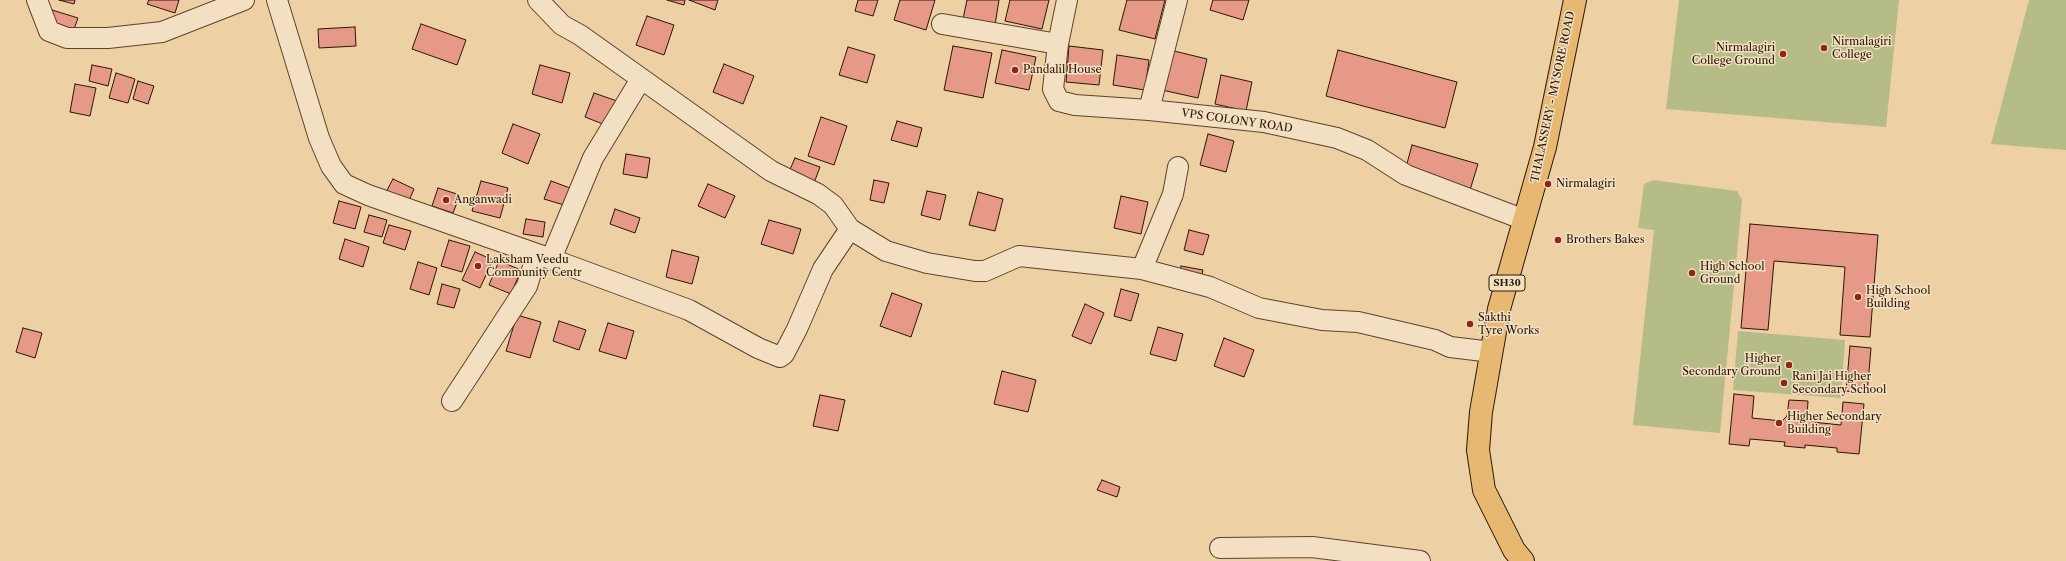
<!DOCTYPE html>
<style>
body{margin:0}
canvas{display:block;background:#edd0a3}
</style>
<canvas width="2066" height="561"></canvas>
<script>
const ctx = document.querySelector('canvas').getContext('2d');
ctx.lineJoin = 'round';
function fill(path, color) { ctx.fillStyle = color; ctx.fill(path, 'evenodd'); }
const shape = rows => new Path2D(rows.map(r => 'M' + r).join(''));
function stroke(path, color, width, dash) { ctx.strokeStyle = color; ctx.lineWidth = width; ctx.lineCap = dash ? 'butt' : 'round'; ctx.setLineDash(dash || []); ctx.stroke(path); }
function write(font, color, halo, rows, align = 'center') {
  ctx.font = font + ' "Libre Caslon Text",serif'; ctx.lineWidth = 3; ctx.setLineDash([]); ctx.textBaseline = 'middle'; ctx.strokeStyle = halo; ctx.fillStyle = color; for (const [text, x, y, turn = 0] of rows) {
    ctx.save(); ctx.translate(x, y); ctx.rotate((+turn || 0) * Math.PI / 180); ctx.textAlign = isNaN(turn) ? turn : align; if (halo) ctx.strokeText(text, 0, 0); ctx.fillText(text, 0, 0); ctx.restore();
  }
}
fill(shape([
 [1679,0,1899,0,1886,127,1666,109],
 [2029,0,2066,0,2066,150,1991,144],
 [1653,180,1737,191,1742,200,1720,433,1633,425,1654,230,1638,228,1644,184],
 [1738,331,1845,340,1841,398,1733,390]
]), '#b6bc87');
const building = shape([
 [59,0,75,0,74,4,59,0],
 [149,0,179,0,175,13,147,4,149,0],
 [667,0,685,0,684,5,667,0],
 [689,0,718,0,715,10,689,0],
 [858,0,878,0,873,16,855,11,858,0],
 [900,0,935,0,926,30,894,20,900,0],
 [967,0,999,0,995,25,963,19,967,0],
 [1010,0,1049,0,1042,29,1005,21,1010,0],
 [1127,0,1165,0,1155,39,1119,30,1127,0],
 [1213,0,1249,0,1243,20,1210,10,1213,0],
 [52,10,78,18,73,32,48,25,52,10],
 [647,16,674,25,664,55,636,45,647,16],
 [421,24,466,40,457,65,412,49,421,24],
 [355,27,356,46,319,48,318,29,355,27],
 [953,46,992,53,983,98,944,90,953,46],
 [1069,46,1103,50,1099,85,1066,82,1069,46],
 [848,47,875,55,867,83,839,75,848,47],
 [1002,50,1036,57,1029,90,995,83,1002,50],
 [1170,50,1207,59,1198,98,1162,90,1170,50],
 [1338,50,1457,82,1445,128,1326,96,1338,50],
 [1117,55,1149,60,1145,90,1113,85,1117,55],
 [724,64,754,76,743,104,713,92,724,64],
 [92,65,112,69,108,86,89,81,92,65],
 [540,65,570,73,562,103,532,94,540,65],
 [116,73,135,79,128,103,109,98,116,73],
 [1221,75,1252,82,1246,111,1215,104,1221,75],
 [138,81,154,86,148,104,133,99,138,81],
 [75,84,96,88,90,116,70,112,75,84],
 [594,93,617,101,608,126,585,117,594,93],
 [821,117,847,126,834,165,808,156,821,117],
 [897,121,922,128,917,147,891,140,897,121],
 [513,124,540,134,528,164,502,153,513,124],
 [1208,134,1234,141,1226,172,1200,165,1208,134],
 [1412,145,1478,164,1470,190,1405,171,1412,145],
 [626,154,650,158,647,178,623,174,626,154],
 [795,158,820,167,814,183,788,174,795,158],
 [393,179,414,189,407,205,385,194,393,179],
 [874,180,889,183,884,203,870,200,874,180],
 [481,181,508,188,500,218,472,211,481,181],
 [551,181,570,188,564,205,544,199,551,181],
 [708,184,735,196,725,218,698,206,708,184],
 [438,188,460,195,453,213,432,206,438,188],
 [927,191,946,195,940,220,921,215,927,191],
 [978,192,1003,199,995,231,969,225,978,192],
 [1121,196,1148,202,1141,234,1114,228,1121,196],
 [339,201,361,207,355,229,333,223,339,201],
 [615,209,640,218,635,233,610,224,615,209],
 [369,215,387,220,382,237,364,232,369,215],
 [526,219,545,222,543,237,523,234,526,219],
 [769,220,801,229,793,254,761,244,769,220],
 [1750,224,1878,235,1870,337,1840,335,1845,267,1774,261,1768,330,1741,328,1750,224],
 [389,225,411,231,405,250,383,243,389,225],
 [1189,230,1209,235,1203,255,1184,250,1189,230],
 [345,239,369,247,363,267,339,259,345,239],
 [449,240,470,246,462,272,441,266,449,240],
 [672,250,699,257,692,284,666,277,672,250],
 [475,252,493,260,480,288,462,280,475,252],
 [499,261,521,270,511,294,489,285,499,261],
 [418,262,437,268,429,295,410,289,418,262],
 [1181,266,1203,270,1201,279,1179,274,1181,266],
 [442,284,460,289,454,308,437,304,442,284],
 [1121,289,1139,294,1131,321,1114,316,1121,289],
 [892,293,922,304,911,337,880,326,892,293],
 [1085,304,1104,313,1091,344,1072,336,1085,304],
 [517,315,541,322,530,358,506,351,517,315],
 [559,321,586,330,579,350,553,341,559,321],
 [608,323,634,331,626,359,599,351,608,323],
 [1158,327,1183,334,1176,361,1150,354,1158,327],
 [23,328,42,333,35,358,16,352,23,328],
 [1224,338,1254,350,1244,377,1214,366,1224,338],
 [1850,346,1871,348,1867,394,1846,391,1850,346],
 [1002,371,1036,380,1028,412,994,404,1002,371],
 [1734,394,1754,396,1752,418,1782,421,1787,416,1789,400,1808,401,1807,417,1812,422,1841,425,1843,402,1864,404,1859,454,1837,452,1837,448,1805,445,1805,448,1784,446,1785,442,1750,439,1749,446,1729,444,1734,394],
 [820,395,845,400,838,431,813,426,820,395],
 [1102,480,1120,487,1117,497,1097,490,1102,480]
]);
fill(building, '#e79987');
stroke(building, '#2b1604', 1);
const minor = shape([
 [37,0,49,31,67,38,108,38,162,32,244,0],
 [277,0,319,138,331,166,344,184,368,195,551,259,593,158,641,79],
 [538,0,562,25,580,35,771,171,818,194,833,205,850,229,886,251,927,263,975,271,985,271,1019,256,1142,269,1210,287,1259,308,1322,320,1358,322,1435,340,1450,347,1492,352],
 [1067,0,1058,44,1053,89,1059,101,1075,105,1149,110,1264,122,1337,138,1367,150,1406,175,1525,220],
 [942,24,1058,44],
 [1149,110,1177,0],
 [551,259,689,310,758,348,780,357,784,354,797,329,823,269,850,229],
 [1142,269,1173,194,1178,167],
 [452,401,527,286,537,254],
 [1220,548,1312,547,1420,561]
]);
const major = shape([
 [1523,561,1514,550,1484,490,1478,450,1481,412,1499,309,1545,147,1575,0]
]);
stroke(minor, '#5c442c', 22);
stroke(major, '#2b1604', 24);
stroke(minor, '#f3e0c3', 20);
stroke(major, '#e6b872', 22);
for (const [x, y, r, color] of [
 [1824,48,4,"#8f2418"],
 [1783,54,4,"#8f2418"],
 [1015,70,4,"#8f2418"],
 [1548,184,4,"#8f2418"],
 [446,200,4,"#8f2418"],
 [1558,240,4,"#8f2418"],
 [478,266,4,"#8f2418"],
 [1692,273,4,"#8f2418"],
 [1858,297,4,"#8f2418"],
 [1470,324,4,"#8f2418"],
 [1789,365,4,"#8f2418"],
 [1784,383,4,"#8f2418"],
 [1779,423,4,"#8f2418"]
]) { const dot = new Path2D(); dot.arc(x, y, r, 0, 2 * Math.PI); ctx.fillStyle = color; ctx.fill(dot); stroke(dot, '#f3e0c3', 1.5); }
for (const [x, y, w] of [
 [1507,283,36]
]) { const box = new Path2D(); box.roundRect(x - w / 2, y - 8, w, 16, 3); ctx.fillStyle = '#f3e0c3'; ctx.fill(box); stroke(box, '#2b1604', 1); }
write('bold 10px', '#2b1604', null, [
 ["SH30",1507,283]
]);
write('11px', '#2b1604', '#f3e0c3', [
 ["Nirmalagiri",1832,42],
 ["College",1832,55],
 ["Nirmalagiri",1775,48,"right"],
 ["College Ground",1775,61,"right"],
 ["Pandalil House",1023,70],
 ["Nirmalagiri",1556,184],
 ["Anganwadi",454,200],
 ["Brothers Bakes",1566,240],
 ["Laksham Veedu",486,260],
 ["Community Centr",486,273],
 ["High School",1700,267],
 ["Ground",1700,280],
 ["High School",1866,291],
 ["Building",1866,304],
 ["Sakthi",1478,318],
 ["Tyre Works",1478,331],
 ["Higher",1781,359,"right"],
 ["Secondary Ground",1781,372,"right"],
 ["Rani Jai Higher",1792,377],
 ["Secondary School",1792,390],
 ["Higher Secondary",1787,417],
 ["Building",1787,430]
], 'left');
write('11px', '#2b1604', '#f3e0c3', [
 ["THALASSERY - MYSORE ROAD",1553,97,-78],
 ["VPS COLONY ROAD",1237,121,8]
]);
</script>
